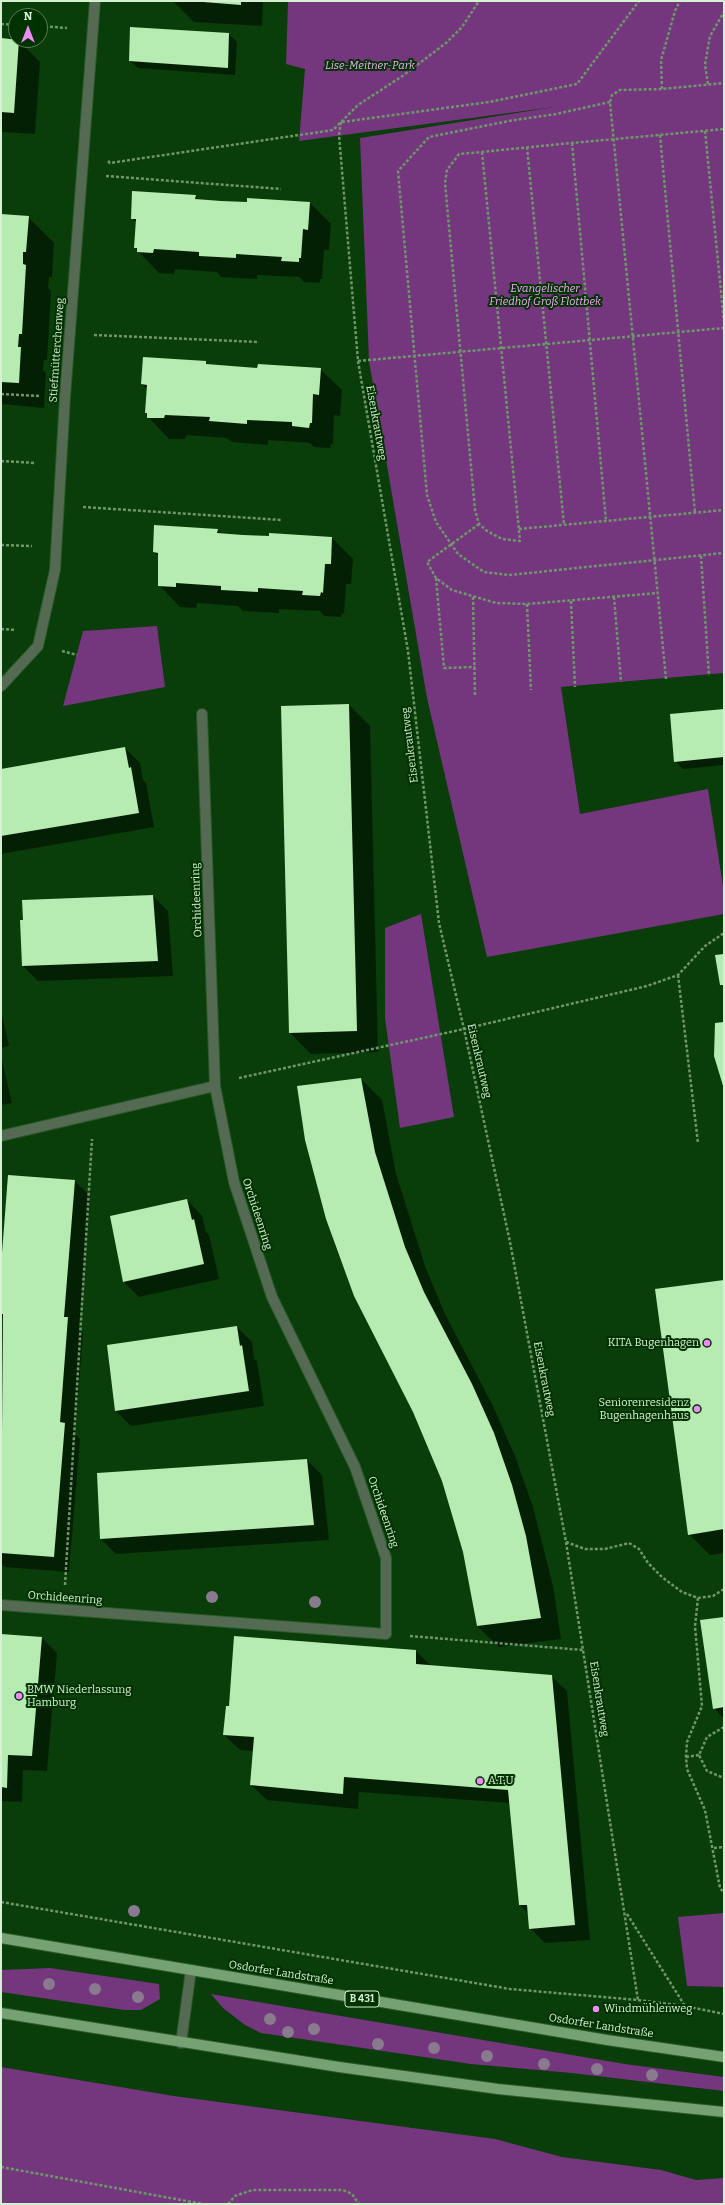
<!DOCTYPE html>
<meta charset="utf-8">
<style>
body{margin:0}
#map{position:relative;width:725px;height:2205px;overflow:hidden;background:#093d09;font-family:Bitter,serif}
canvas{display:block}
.frame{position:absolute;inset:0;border:2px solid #d6f0d3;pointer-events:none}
.north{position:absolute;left:8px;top:8px;width:40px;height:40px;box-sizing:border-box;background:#003200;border:1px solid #567e54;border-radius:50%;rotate:0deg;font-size:11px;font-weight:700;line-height:16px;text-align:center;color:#d6f0d3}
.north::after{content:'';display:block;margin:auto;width:14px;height:18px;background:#ed8cf9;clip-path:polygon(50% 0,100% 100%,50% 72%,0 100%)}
</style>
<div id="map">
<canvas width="725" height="2205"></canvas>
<div class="frame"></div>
<div class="north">N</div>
</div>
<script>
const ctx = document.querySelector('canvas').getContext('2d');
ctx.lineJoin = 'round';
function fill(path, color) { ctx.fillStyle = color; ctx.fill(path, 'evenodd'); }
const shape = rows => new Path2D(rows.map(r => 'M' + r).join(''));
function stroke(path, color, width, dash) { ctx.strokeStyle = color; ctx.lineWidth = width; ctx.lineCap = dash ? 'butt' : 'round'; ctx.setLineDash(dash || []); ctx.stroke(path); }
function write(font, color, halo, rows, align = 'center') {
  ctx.font = font + ' Bitter,serif'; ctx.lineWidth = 4; ctx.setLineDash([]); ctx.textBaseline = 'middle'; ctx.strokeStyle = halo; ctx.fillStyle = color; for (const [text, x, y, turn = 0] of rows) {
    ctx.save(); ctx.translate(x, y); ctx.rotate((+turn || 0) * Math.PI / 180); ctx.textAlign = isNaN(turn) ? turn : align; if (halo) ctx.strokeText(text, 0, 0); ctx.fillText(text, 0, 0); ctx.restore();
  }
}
fill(shape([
 [288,1,724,1,724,673,561,687,580,814,708,789,724,893,724,914,487,957,427,698,369,361,360,138,554,107,299,141,305,69,286,64],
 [157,626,165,687,63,706,83,631],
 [421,914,454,1117,400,1128,385,1018,385,928],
 [724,1913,724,1987,687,1986,678,1917],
 [50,1968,159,1984,160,1999,141,2010,124,2010,1,1992,1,1970],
 [211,1994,625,2064,724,2077,724,2091,571,2073,471,2064,261,2033,245,2025,223,2008],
 [1,2067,174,2096,495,2139,562,2157,661,2170,696,2180,724,2178,724,2204,1,2204]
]), '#74367c');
fill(shape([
 [173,1,263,1,262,26,194,22],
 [229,34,237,42,235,75,138,68,130,61],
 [1,39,19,41,40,62,35,134,1,132],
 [195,196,199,200,221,202,310,203,331,224,329,250,324,250,322,279,320,279,320,283,304,282,299,277,257,275,257,279,221,277,217,272,175,269,174,274,159,273,135,248,137,223,132,218],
 [1,215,28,217,54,243,52,277,49,277,48,288,51,291,47,360,44,360,43,370,46,373,44,408,1,404],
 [205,362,209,366,258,369,320,369,342,390,340,416,334,415,333,444,331,444,330,448,314,447,310,443,268,440,268,445,232,442,227,438,186,435,185,439,169,439,148,417,146,413,147,389,142,384],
 [217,530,222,534,243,536,332,538,353,559,351,584,346,584,344,614,342,613,341,617,324,616,320,611,279,609,279,613,243,611,238,606,197,603,196,608,180,607,159,585,159,557,154,552],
 [349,705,370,726,378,1052,311,1054,290,1033],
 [724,710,724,765,683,769,675,761],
 [125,748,140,763,143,780,146,783,154,827,1,854,1,770],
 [153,896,168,911,173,976,38,981,23,966],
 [1,1011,9,1046,1,1048],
 [1,1056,12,1103,1,1105],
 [361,1079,382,1100,396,1174,426,1269,445,1314,493,1406,515,1456,533,1507,553,1586,561,1639,499,1647,477,1626,464,1552,442,1480,414,1411,355,1295,335,1245,319,1193],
 [75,1181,90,1196,79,1329,83,1333,75,1434,80,1439,69,1572,5,1567,1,1563,1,1345,3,1319,1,1317,1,1276],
 [187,1200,202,1216,206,1232,209,1235,219,1279,139,1297,124,1282],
 [724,1281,724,1553,710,1555,689,1534],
 [237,1327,252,1342,254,1359,257,1361,264,1406,131,1426,116,1411,109,1366],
 [307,1460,322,1475,329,1540,116,1554,101,1539,98,1474],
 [724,1618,724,1719,714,1708],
 [1,1635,42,1638,57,1653,47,1771,23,1770,22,1802,1,1801],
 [416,1651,431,1666,551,1676,567,1691,590,1940,545,1943,530,1928,529,1914,520,1905,510,1803,359,1792,358,1809,267,1800,251,1785,254,1751,240,1750,224,1735,230,1707]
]), '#0007');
fill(shape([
 [191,1,241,1,241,5],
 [130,27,229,33,228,68,129,61],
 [1,38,19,40,14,113,1,112],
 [132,191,196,195,195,199,221,201,247,202,247,198,310,202,308,230,303,229,301,258,299,258,299,262,281,261,282,257,236,254,236,258,199,256,199,252,154,249,153,253,137,252,137,248,134,248,136,219,131,219],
 [1,214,29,216,26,252,23,252,23,264,26,265,22,334,19,334,18,347,21,347,19,383,1,382],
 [143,357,206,361,206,364,257,368,258,364,321,368,319,395,313,394,312,423,310,423,309,428,292,426,292,422,247,420,247,424,209,421,210,417,165,415,164,418,147,418,147,413,145,413,147,385,141,384],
 [154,525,218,529,217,533,243,535,269,536,269,533,332,537,331,564,325,564,323,593,321,592,320,596,302,595,303,591,258,588,258,592,221,590,221,586,176,583,176,587,158,586,158,553,153,552],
 [349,704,357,1031,289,1033,281,706],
 [724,709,724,757,674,762,670,714],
 [125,747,129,768,131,767,139,813,1,836,1,769],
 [153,895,158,961,22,966,20,920,23,920,22,900],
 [724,954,724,985,720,985,715,955],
 [724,1022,724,1089,714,1056,715,1023],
 [361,1078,375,1152,405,1247,424,1292,472,1384,494,1433,512,1485,526,1536,541,1618,477,1626,463,1552,442,1481,413,1412,354,1296,326,1219,305,1140,297,1086],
 [8,1175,75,1180,64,1317,68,1317,60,1422,65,1423,54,1557,1,1553,3,1314,1,1314,1,1266],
 [187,1199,192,1220,194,1219,204,1264,123,1282,110,1216],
 [724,1280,724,1529,688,1535,655,1289],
 [237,1326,240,1346,242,1345,249,1391,115,1411,107,1345],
 [307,1459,314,1525,100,1539,97,1473],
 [724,1617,724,1707,713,1709,700,1620],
 [1,1634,42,1637,32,1756,8,1755,7,1788,1,1787],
 [234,1636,416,1650,416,1664,552,1675,575,1925,529,1929,527,1905,519,1905,508,1790,344,1777,343,1794,250,1785,254,1737,223,1735,226,1706,229,1706]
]), '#b6ebb1');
const lane = shape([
 [181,2043,191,1970]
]);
const street = shape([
 [1,686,38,646,55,570,65,397,95,1],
 [1,1136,215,1086],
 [1,1605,386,1634,386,1558,355,1467,272,1297,234,1182,215,1086,202,714]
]);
const primary = shape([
 [1,1938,607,2040,724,2057],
 [1,2013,339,2067,498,2089,724,2112]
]);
stroke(lane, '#2a5a29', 12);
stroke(street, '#2a5a29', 12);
stroke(primary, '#2a5a29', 12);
stroke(shape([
 [1,24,16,25],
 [40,26,67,28],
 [708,84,705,65,710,36,724,12],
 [662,89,661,60,675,11,680,1],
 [610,102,556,114,509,121,429,137,398,171,427,495,436,522,458,554,484,572,509,575,724,553],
 [341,122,339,135,358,361,408,651,439,923,464,1029,510,1242,566,1542,638,2000],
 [342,122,489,102,577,84,639,1],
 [705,131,724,322],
 [660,135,695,513],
 [572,143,606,521],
 [527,147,564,525],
 [482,152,520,541,502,539,487,531,479,524,475,510,445,183,447,170,459,154,482,152,572,143,724,129],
 [108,161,110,163,333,130,358,105,404,75,446,43,462,27,479,1],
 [106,176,281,189],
 [94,335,259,342],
 [358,361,724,328],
 [1,394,41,396],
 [1,461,36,463],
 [83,507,282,520],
 [479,524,427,562,436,578,452,590,496,603,527,604,658,593],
 [519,529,724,510],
 [1,545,32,546],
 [701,556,709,676],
 [436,578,444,668,475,667],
 [473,597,475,695],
 [614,597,621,682],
 [571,601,575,687],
 [527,604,531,690],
 [1,629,16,630],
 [62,651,77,655],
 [666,679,610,102,612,95,620,90,662,89,724,83],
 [678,975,698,1143],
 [239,1078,464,1029,647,986,678,975,705,946,724,933],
 [566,1542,585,1549,605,1549,629,1543,639,1549,648,1563,662,1577,682,1592,698,1598,713,1596,724,1589],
 [65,1585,92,1139],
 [698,1598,695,1626,702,1706,687,1742,686,1757,687,1769,705,1810,720,1888,724,1893],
 [410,1636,583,1650],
 [724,1727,707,1737,699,1755,707,1771,724,1778],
 [686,1757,699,1755],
 [714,1848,724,1847],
 [1,1902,510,1989,638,2000,685,2006,724,2014],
 [627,1914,685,2006],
 [1,2167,203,2204],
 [228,2204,235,2196,252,2190,343,2190,352,2194,359,2204]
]), '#6f966d', 2.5, [3, 2]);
stroke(lane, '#556a53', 10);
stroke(street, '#556a53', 10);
stroke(primary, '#76a173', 10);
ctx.fillStyle = '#8a7a8f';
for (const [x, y] of [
 [212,1597],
 [315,1602],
 [134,1911],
 [49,1984],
 [95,1989],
 [138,1997],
 [270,2019],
 [314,2029],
 [288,2032],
 [378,2044],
 [434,2048],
 [487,2056],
 [544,2064],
 [597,2069],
 [652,2075]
]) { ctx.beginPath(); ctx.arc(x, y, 6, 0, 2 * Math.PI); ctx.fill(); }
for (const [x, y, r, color] of [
 [707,1343,4,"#ed8cf9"],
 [697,1409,4,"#ed8cf9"],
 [19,1696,4,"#ed8cf9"],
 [480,1781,4,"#ed8cf9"],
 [596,2009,4,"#ed8cf9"]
]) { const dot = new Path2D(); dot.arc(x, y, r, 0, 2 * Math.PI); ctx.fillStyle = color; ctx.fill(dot); stroke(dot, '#003200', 1.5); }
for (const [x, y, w] of [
 [362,1999,34]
]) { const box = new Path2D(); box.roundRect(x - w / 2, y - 8, w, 16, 3); ctx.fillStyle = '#003200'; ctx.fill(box); stroke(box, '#d6f0d3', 1); }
write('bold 10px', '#d6f0d3', null, [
 ["B 431",362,1999]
]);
write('italic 11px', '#f4acfd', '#003200', [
 ["Lise-Meitner-Park",370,66],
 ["Evangelischer",545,289],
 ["Friedhof Groß Flottbek",545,302]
]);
write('11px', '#d6f0d3', '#003200', [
 ["Stiefmütterchenweg",57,350,-86],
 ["Eisenkrautweg",376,423,80],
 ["Eisenkrautweg",410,745,-97],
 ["Orchideenring",197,900,-92],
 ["Eisenkrautweg",479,1061,77],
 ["Orchideenring",257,1214,72],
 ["Eisenkrautweg",544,1379,79],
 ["Orchideenring",383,1512,71],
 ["Orchideenring",65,1598,4],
 ["Eisenkrautweg",599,1699,81],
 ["Osdorfer Landstraße",281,1973,9],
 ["Osdorfer Landstraße",601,2026,9]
]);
write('11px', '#d6f0d3', '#003200', [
 ["KITA Bugenhagen",699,1343,"right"],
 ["Seniorenresidenz",689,1403,"right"],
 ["Bugenhagenhaus",689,1416,"right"],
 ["BMW Niederlassung",27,1690],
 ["Hamburg",27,1703],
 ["A.T.U",488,1781],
 ["Windmühlenweg",604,2009]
], 'left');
</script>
